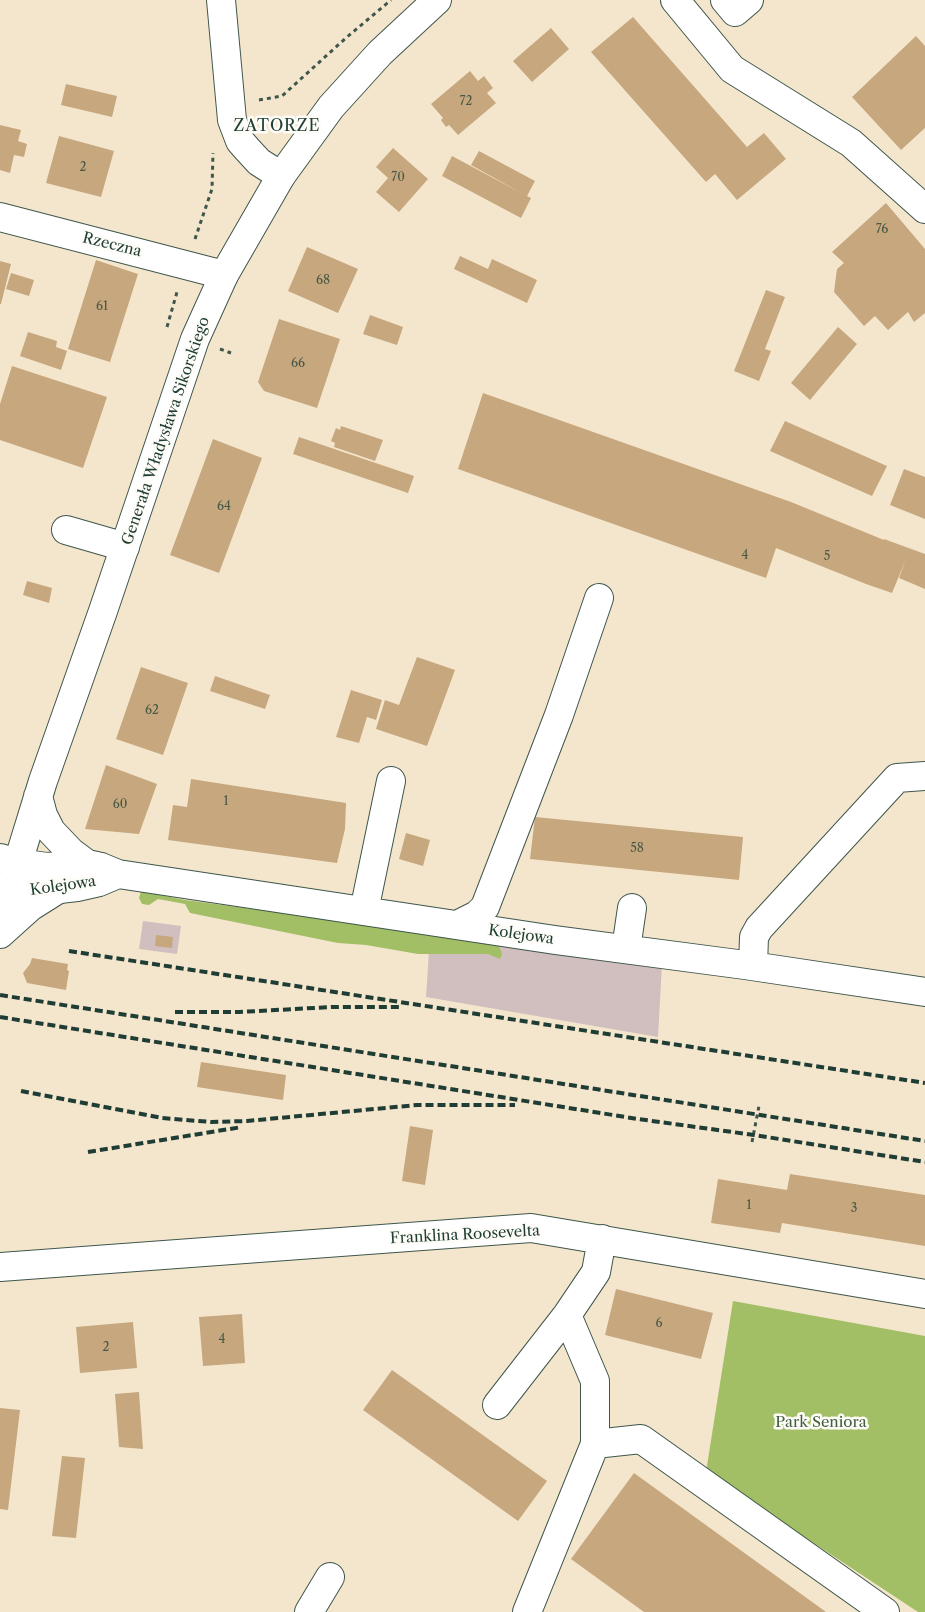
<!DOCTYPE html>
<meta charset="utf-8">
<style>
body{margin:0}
canvas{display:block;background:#f4e6cd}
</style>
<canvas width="925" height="1612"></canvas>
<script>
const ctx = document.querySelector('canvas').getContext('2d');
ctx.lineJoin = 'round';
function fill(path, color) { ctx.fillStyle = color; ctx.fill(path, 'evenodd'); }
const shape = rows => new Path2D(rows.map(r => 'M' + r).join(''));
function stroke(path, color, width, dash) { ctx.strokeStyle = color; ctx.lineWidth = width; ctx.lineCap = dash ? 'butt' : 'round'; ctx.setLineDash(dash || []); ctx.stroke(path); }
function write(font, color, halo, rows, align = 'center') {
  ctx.font = font + ' "Libre Caslon Text",serif'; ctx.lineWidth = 5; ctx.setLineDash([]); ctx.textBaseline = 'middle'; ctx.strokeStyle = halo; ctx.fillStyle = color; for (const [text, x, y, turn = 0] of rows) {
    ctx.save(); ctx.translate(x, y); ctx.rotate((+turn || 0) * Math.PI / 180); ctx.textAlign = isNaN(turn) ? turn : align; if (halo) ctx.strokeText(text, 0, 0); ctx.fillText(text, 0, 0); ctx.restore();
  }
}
fill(shape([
 [143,921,181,926,177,954,139,949],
 [430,936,662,964,658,1037,426,997]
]), '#d1bfbf');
fill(shape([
 [148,889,160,895,185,900,358,923,499,946,502,954,500,959,488,954,418,954,366,945,338,943,190,913,185,904,158,899,149,905,142,904,139,898,141,891],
 [733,1301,925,1336,925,1612,918,1612,706,1472]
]), '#a3bf65');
fill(shape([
 [633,17,747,147,764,133,786,159,737,200,715,174,706,182,591,52],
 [551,28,569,49,532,82,513,61],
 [916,36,925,46,925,128,901,150,852,97],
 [470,71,478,81,484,76,493,88,487,93,496,103,458,135,449,125,446,127,441,120,443,118,431,104],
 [66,84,117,96,112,117,61,105],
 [0,125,21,130,18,141,27,144,24,157,14,155,10,173,0,170],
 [59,136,114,151,101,197,46,183],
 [393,148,428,179,399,212,376,192,388,178,376,167],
 [479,151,535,181,527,196,531,198,521,218,442,176,452,156,525,195,471,165],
 [886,203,925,249,925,313,914,322,908,312,888,330,875,316,864,326,834,292,837,269,844,263,832,252],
 [307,247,358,269,338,313,288,291],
 [460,256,488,269,492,259,537,280,527,303,454,269],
 [96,260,138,274,110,362,68,349],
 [0,261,11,264,1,304,0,304],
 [11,273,34,280,29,296,6,289],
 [766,290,785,297,765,349,771,351,759,381,734,371],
 [370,315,403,327,397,345,363,334],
 [279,319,340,339,317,408,264,391,258,382],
 [838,327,857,344,810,400,791,383],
 [28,332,57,341,56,347,67,351,61,370,20,356],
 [12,366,107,397,83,468,0,440,0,404],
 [483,393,791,502,884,540,884,539,925,554,925,589,899,578,906,559,892,593,866,584,776,548,766,578,458,469],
 [785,421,887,466,872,496,770,451],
 [341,426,383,440,375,461,334,447,335,443,331,441,336,428,340,430],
 [299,437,414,476,408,493,293,454],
 [213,439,262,458,219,573,170,555],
 [904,469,925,477,925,519,890,505],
 [27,581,52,588,49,603,23,595],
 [417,657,455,670,427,746,376,729,385,700,399,705],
 [141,667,188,683,163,755,116,739],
 [215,676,270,695,265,709,210,691],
 [351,690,382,700,376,720,367,717,359,743,336,737],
 [106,765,157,784,139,834,85,829],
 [191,779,346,803,345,829,337,863,168,840,173,805,187,807],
 [535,817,743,837,739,880,530,859],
 [406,833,430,840,423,866,399,859],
 [156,935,173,937,172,948,155,946],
 [32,958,68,964,67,970,69,971,66,990,27,983,23,973,30,964],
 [201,1062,286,1075,283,1100,197,1087],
 [410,1126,433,1130,425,1185,402,1181],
 [790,1174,925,1195,925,1246,782,1223,780,1233,711,1223,718,1179,787,1190],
 [616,1289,713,1313,701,1359,605,1335],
 [242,1314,245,1363,203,1366,199,1317],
 [133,1322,137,1368,80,1373,76,1327],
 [392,1370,547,1481,518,1521,363,1410],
 [139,1392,143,1449,119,1447,115,1394],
 [0,1408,20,1410,8,1510,0,1509],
 [62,1456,85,1458,76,1538,52,1536],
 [634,1473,826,1612,644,1612,571,1559]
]), '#c7a77e');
const minor = shape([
 [221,0,232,120,240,141,247,149,259,162,281,176],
 [675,0,732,69,851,143,925,209],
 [725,0,735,12,749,0],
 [0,217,224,275],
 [66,530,125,547],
 [0,858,17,863,47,867,87,864,101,867,118,874,555,940,745,965,925,992],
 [8,892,33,892,77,887,99,882,118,874],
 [364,911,391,781],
 [457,925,477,915,485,907,559,715,599,598],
 [626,949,632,908],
 [753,966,754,937,759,928,897,778,925,776],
 [0,1267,531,1228,925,1294],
 [497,1405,567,1315,596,1272,602,1239],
 [595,1444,641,1439,885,1612],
 [309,1612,330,1577],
 [527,1612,595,1444,595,1381,567,1315]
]);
const major = shape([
 [38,796,43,815,51,831,71,852,87,864],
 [0,921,43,781,103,611,195,339,224,275,281,176,331,107,380,53,437,0],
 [0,934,30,907,57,890]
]);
stroke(minor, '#3f564b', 30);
stroke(major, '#3f564b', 30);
stroke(shape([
 [259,100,282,96,347,37,391,0],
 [195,239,212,189,213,153],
 [167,327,177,292],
 [220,349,231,353],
 [752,1142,759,1106]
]), '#3f564b', 3, [4, 4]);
stroke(minor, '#fff', 28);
stroke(major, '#fff', 28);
stroke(shape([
 [69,951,925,1083],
 [0,995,925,1141],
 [175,1012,239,1012,332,1007,401,1007],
 [0,1017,638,1119,754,1135,925,1162],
 [21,1091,162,1118,211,1122,247,1121,417,1105,515,1105],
 [88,1152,242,1127]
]), '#1f3d34', 4, [8, 4]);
write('12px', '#495846', null, [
 ["72",466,102],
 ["2",83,168],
 ["70",398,178],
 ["76",882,230],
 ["68",323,281],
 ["61",102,307],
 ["66",298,364],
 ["64",224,507],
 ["4",745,556],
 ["5",827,557],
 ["62",152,711],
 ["1",226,802],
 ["60",120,805],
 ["58",637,849],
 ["1",749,1206],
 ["3",854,1209],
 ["6",659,1324],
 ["4",222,1340],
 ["2",106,1348]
]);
write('15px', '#1f3d34', '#fdfcf7', [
 ["Rzeczna",112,245,14],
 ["Generała Władysława Sikorskiego",166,431,-71],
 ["Kolejowa",63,886,-8],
 ["Kolejowa",521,935,8],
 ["Franklina Roosevelta",465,1235,-3]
]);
write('15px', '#405e40', '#fdfcf7', [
 ["Park Seniora",821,1423]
]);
ctx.letterSpacing = '1px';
write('16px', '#1f3d34', '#fdfcf7', [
 ["ZATORZE",277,126]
]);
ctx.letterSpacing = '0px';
</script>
